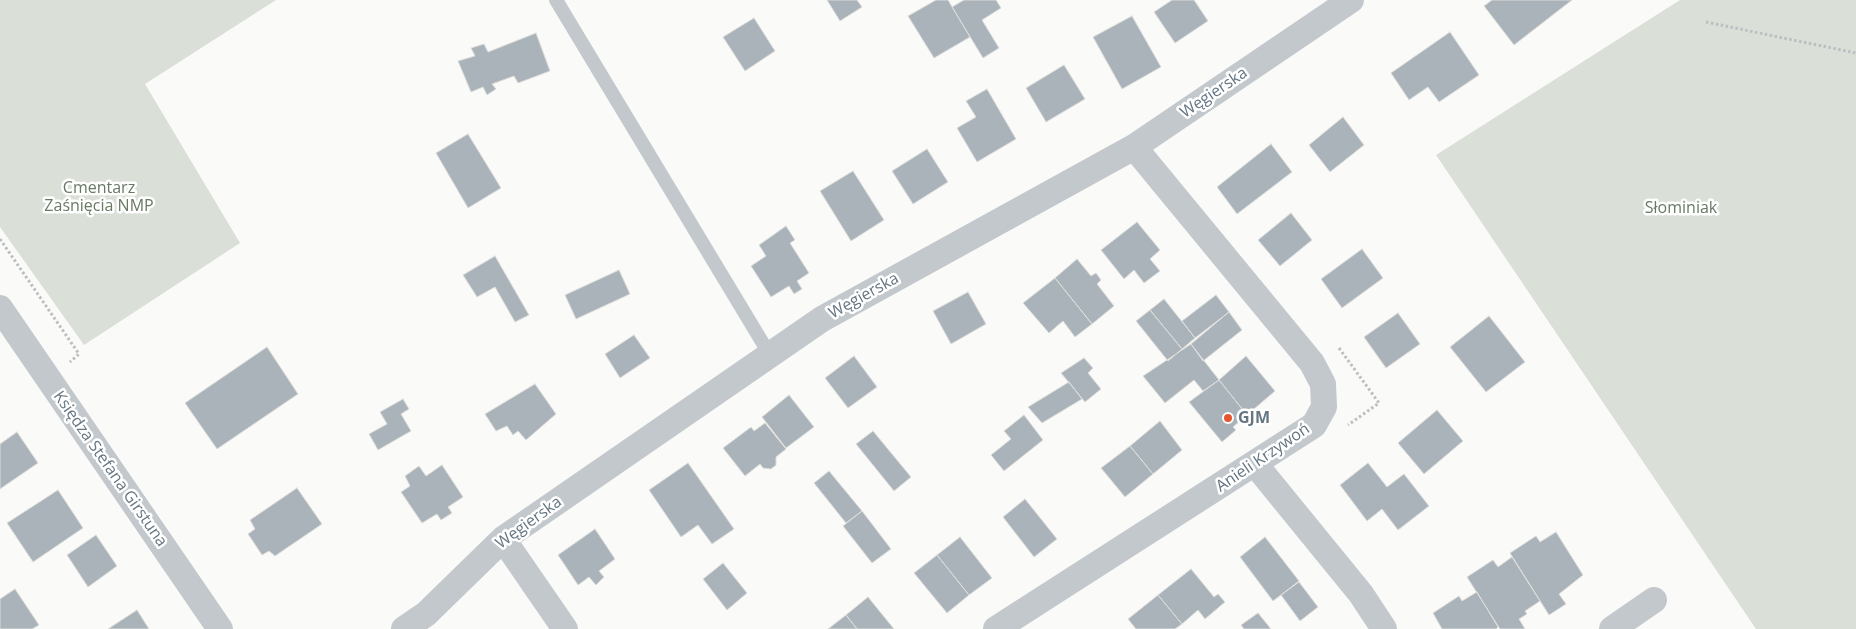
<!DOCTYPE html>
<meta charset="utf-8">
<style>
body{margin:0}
canvas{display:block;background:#fafaf8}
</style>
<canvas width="1856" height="629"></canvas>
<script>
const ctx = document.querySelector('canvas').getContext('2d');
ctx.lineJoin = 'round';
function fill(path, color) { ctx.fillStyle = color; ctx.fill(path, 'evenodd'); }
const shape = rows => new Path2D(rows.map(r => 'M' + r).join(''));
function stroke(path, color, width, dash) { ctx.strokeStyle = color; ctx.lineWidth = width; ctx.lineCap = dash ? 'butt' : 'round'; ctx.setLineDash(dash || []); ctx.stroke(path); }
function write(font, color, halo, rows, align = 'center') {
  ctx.font = font + ' "Open Sans",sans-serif'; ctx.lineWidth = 5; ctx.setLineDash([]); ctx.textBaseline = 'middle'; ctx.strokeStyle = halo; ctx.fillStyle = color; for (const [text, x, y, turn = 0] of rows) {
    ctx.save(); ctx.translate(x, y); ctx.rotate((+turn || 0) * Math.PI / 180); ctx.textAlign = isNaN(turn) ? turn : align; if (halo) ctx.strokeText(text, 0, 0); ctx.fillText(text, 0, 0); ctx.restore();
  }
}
fill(shape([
 [0,0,276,0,145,84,240,243,84,345,0,227],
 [1680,0,1856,0,1856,629,1756,629,1436,155]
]), '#dadfd7');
const building = shape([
 [827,0,857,0,862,7,840,21,827,0],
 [936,0,948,0,970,37,934,58,908,16,936,0],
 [964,0,996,0,1001,8,982,20,999,48,983,58,952,7,964,0],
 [1172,0,1194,0,1208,21,1175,43,1154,12,1172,0],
 [1492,0,1572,0,1514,45,1484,6,1492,0],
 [1132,16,1161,67,1122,89,1093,37,1132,16],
 [754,18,775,51,745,71,723,37,754,18],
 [1450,32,1479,75,1439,102,1428,87,1409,100,1391,73,1450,32],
 [536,33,550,71,518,83,514,76,492,84,496,89,487,95,483,87,471,92,458,61,475,56,471,48,484,44,488,52,536,33],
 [1064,65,1085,99,1046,122,1026,88,1064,65],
 [987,89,1016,139,977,162,957,128,976,117,966,101,987,89],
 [1343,117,1364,145,1330,172,1309,145,1343,117],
 [468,134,501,188,468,208,436,153,468,134],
 [1271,144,1292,172,1237,214,1217,187,1271,144],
 [927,149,948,182,913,204,892,171,927,149],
 [853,171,884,220,851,241,820,191,853,171],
 [1291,213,1312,240,1280,266,1258,240,1291,213],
 [1137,222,1160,250,1150,259,1160,271,1144,283,1134,270,1124,279,1101,250,1137,222],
 [786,226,795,240,790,243,809,273,797,281,802,289,794,294,789,286,771,297,751,266,766,256,759,245,786,226],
 [1362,249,1383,278,1342,308,1321,279,1362,249],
 [495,256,529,315,515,322,495,287,477,297,463,275,495,256],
 [1077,259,1091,276,1096,273,1101,280,1097,284,1114,306,1092,324,1055,278,1077,259],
 [619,270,630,294,576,319,565,295,619,270],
 [1055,278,1092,324,1075,337,1063,321,1049,333,1023,303,1055,278],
 [968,292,986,324,951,344,933,311,968,292],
 [1216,295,1229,312,1195,338,1182,321,1216,295],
 [1164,299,1195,338,1182,349,1150,310,1164,299],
 [1150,310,1182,349,1168,361,1136,321,1150,310],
 [1229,312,1242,330,1203,361,1191,344,1229,312],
 [1398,313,1420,344,1386,368,1364,337,1398,313],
 [1489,316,1525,362,1486,392,1450,347,1489,316],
 [634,335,650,358,620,378,605,354,634,335],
 [1191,344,1219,380,1203,391,1194,380,1165,403,1143,376,1191,344],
 [267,347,298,394,217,449,185,403,267,347],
 [854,356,877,387,848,408,825,378,854,356],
 [1246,356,1275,391,1247,415,1219,380,1246,356],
 [1084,358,1093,368,1088,373,1101,389,1085,402,1061,373,1084,358],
 [1219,380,1247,415,1233,427,1236,430,1222,442,1189,402,1219,380],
 [1069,382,1082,399,1042,423,1028,407,1069,382],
 [535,384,556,414,526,440,518,431,513,435,507,426,496,431,485,414,535,384],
 [789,395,814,427,786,448,762,417,789,395],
 [403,399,409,409,401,414,411,431,378,450,369,434,387,424,380,412,403,399],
 [1437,410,1463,441,1424,474,1398,443,1437,410],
 [1024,415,1043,440,1004,471,991,455,1011,439,1004,431,1024,415],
 [1160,421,1182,450,1153,474,1130,446,1160,421],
 [765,423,786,449,776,457,776,465,771,469,763,468,760,464,745,476,723,448,751,427,754,431,765,423],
 [873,431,911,477,894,491,856,444,873,431],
 [17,432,38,463,0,489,0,444,17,432],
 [1130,446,1153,474,1125,497,1101,468,1130,446],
 [688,463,734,529,712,544,698,525,681,537,649,490,688,463],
 [1368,463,1387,487,1404,474,1429,506,1398,530,1382,509,1367,521,1340,485,1368,463],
 [442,465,463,497,448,507,452,513,441,520,437,514,422,523,401,492,410,486,405,476,419,466,426,476,442,465],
 [829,471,862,511,846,523,814,483,829,471],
 [297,488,322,524,275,556,269,551,262,555,248,534,255,529,250,520,297,488],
 [58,490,83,528,33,562,7,523,58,490],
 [1025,499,1057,539,1034,557,1003,517,1025,499],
 [862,511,891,549,872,563,843,526,862,511],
 [595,529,615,559,599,571,604,577,596,585,589,577,578,585,558,555,595,529],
 [1556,532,1583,575,1559,594,1566,604,1549,615,1510,553,1536,536,1540,542,1556,532],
 [96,535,117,566,88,587,67,555,96,535],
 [960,537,992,578,969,595,937,555,960,537],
 [1265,537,1299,581,1273,601,1240,557,1265,537],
 [937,555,969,595,947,613,914,573,937,555],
 [1512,557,1540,601,1525,611,1527,614,1519,619,1525,629,1500,629,1467,577,1493,560,1498,567,1512,557],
 [723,563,747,593,727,610,703,579,723,563],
 [1191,569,1214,597,1218,594,1225,602,1205,619,1198,610,1182,624,1158,595,1191,569],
 [1299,582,1318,607,1300,621,1281,595,1299,582],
 [15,589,39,625,32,629,0,629,0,599,15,589],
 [1477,592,1498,627,1496,629,1442,629,1433,613,1459,596,1462,601,1477,592],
 [1158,595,1182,624,1175,629,1136,629,1128,619,1158,595],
 [868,597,894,629,857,629,846,615,868,597],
 [137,610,149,629,108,629,137,610],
 [1258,613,1271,629,1244,629,1241,625,1258,613],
 [846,615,857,629,828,629,846,615]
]);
fill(building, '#aab3b9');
stroke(building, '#dcdcda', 1);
stroke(shape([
 [1706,22,1856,53],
 [0,239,79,354,70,362],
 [1339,348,1379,403,1348,425]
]), '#bbbfc2', 3, [2.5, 2.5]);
stroke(shape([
 [556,0,770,355]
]), '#c3c8cc', 14);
stroke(shape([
 [0,308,220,629],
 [1255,464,1361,594,1384,629],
 [503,539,565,629],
 [404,629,426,614,503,539,822,319,1134,147,1351,0],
 [996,629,1314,425,1324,407,1323,384,1312,363,1134,147],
 [1612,629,1654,600]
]), '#c3c8cc', 26);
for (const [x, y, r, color] of [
 [1228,418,5,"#e4572e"]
]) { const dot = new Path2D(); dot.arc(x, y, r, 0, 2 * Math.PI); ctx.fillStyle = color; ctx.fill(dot); stroke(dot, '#fff', 2); }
write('16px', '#657683', '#fff', [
 ["Węgierska",1214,93,-34],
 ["Węgierska",864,296,-29],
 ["Anieli Krzywoń",1263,458,-34],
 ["Księdza Stefana Girstuna",110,469,55],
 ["Węgierska",529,523,-36]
]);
write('16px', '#687a64', '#fff', [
 ["Cmentarz",99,188],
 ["Zaśnięcia NMP",99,206],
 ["Słominiak",1681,208]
]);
write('bold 16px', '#657683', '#fff', [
 ["GJM",1238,418]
], 'left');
</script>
